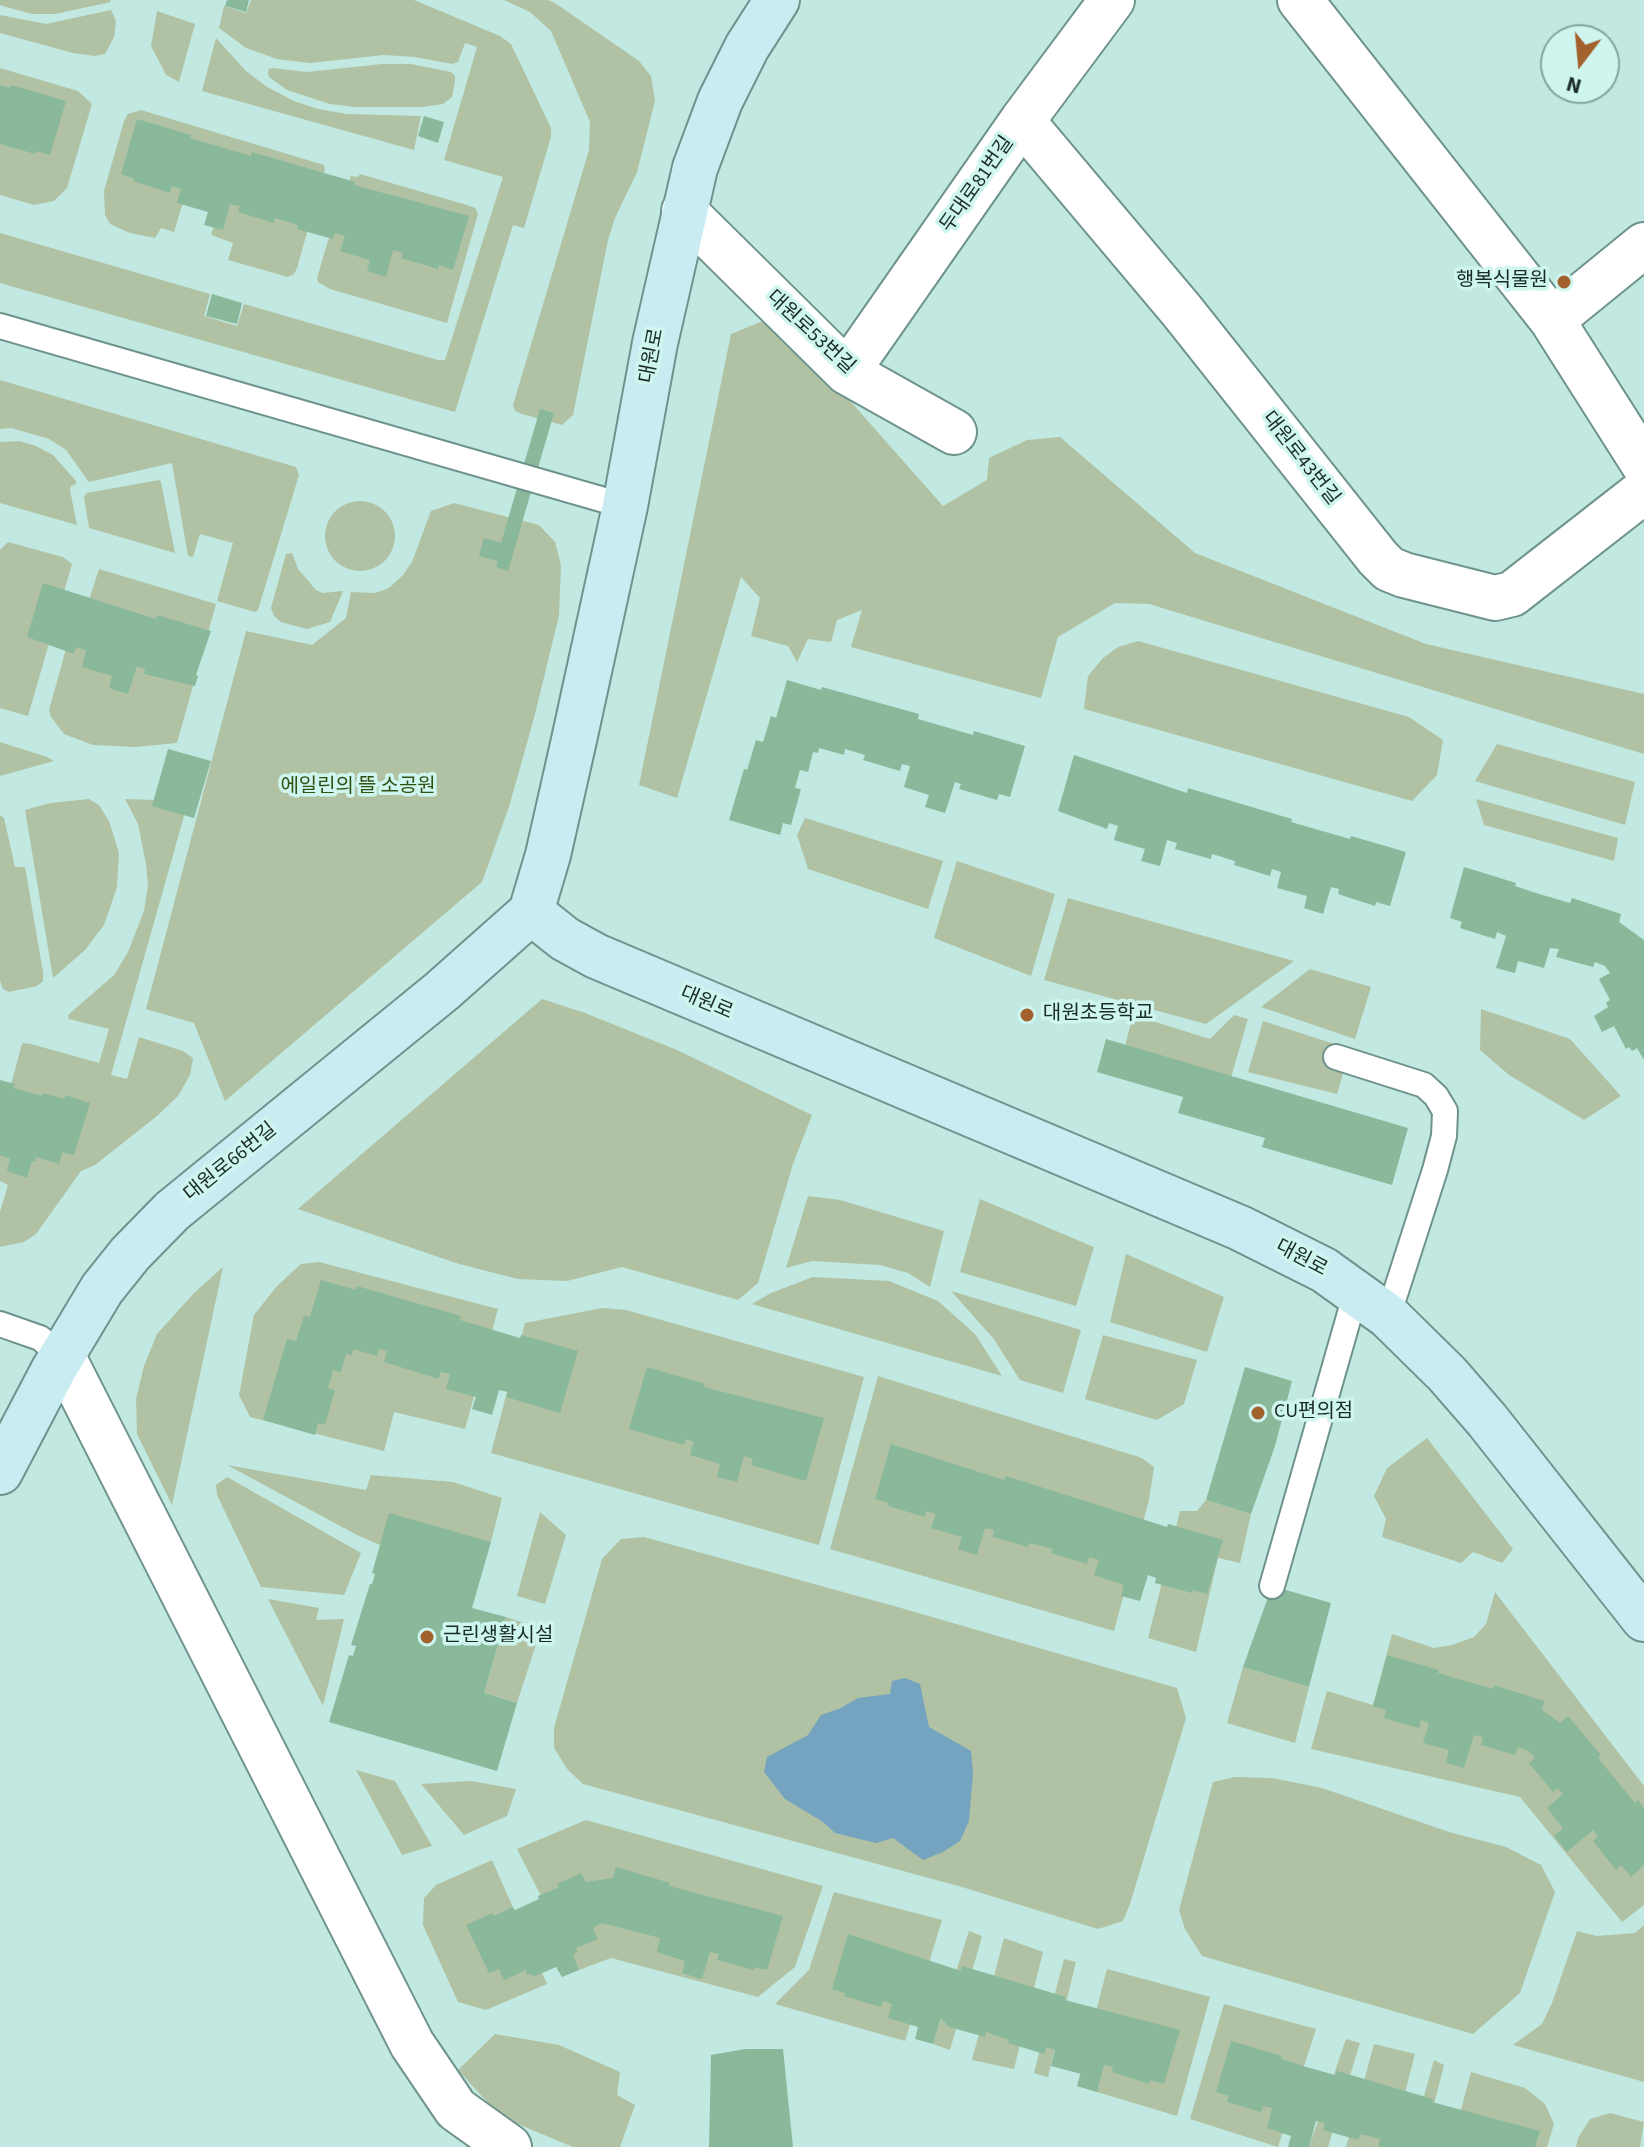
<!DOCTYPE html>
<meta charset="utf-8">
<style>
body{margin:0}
#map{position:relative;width:1644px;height:2147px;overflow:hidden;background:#c1e9e1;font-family:"Source Sans 3",sans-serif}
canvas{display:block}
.north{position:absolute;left:1540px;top:24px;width:80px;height:80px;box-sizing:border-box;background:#cef6ef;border:2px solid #86a49f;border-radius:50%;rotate:196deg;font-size:22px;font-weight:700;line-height:32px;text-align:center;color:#1a2a27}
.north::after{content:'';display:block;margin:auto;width:28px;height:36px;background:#a3622d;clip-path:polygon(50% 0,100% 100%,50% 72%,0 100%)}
</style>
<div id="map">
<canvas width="1644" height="2147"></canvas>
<div class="north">N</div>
</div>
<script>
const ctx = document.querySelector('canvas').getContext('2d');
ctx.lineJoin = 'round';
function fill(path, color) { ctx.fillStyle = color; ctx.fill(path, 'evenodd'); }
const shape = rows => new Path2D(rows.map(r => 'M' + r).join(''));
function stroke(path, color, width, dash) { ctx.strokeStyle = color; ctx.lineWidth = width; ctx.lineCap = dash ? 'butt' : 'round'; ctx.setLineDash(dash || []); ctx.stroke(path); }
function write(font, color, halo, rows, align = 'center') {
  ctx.font = font + ' "Source Sans 3","Noto Sans KR",sans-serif'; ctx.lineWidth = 7; ctx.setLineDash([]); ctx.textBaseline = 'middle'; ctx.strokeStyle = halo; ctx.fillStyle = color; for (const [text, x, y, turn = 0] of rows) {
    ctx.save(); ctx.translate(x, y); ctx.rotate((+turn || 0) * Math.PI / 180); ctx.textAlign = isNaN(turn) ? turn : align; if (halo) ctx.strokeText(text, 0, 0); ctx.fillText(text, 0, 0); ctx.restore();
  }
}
fill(shape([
 [0,0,110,0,111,2,55,14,32,14,6,7,0,5],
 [251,0,414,0,500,36,511,44,551,128,551,137,524,228,513,225,455,412,0,283,0,233,210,294,204,316,237,326,244,304,438,360,445,360,503,177,444,160,477,47,465,43,458,62,452,64,415,57,384,55,310,63,277,59,246,48,219,28,224,6,246,13],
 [504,0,548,0,555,3,639,61,651,76,655,101,637,172,615,218,608,240,573,415,562,425,522,414,515,411,513,405,589,150,590,122,551,31,530,12],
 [111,10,116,21,114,37,105,54,95,56,73,53,0,33,0,15,46,24],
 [157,11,195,24,179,82,166,75,151,46],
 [216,38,246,71,267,87,294,101,318,109,347,114,421,116,414,150,202,91],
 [382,64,411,64,451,72,455,76,455,81,452,97,443,104,422,107,355,107,330,104,287,90,269,77,268,73,269,69,273,68,307,72],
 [0,68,78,91,92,104,67,188,54,201,34,205,0,195],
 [141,110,324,165,325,169,297,268,294,274,288,277,228,260,233,243,211,235,218,212,183,202,174,232,161,228,155,238,130,233,110,224,105,215,104,191,124,121,128,114],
 [360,174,467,205,475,208,478,214,447,323,330,289,318,282,317,278,330,234,351,176,358,177],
 [775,316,943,506,987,480,989,458,1027,440,1060,437,1195,553,1426,644,1644,694,1644,754,1149,604,1115,603,1058,637,1041,698,851,647,862,610,837,620,831,642,808,639,797,662,788,646,751,636,760,598,741,577,677,798,639,785,731,334],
 [0,380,296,467,299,475,258,610,255,612,217,601,233,543,200,534,193,557,188,556,172,463,89,482,66,450,49,439,11,428,0,429],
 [19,441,36,446,53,455,76,481,76,484,71,486,70,490,77,525,0,503,0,442],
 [159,480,161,482,175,553,89,528,84,497,87,493],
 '325 536a35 35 0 1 1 70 0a35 35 0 1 1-70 0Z',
 [454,503,539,525,555,542,561,565,559,616,534,718,509,807,482,882,225,1101,194,1023,146,1009,246,631,312,645,346,618,351,592,375,593,389,588,403,575,412,562,431,511],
 [8,542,63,557,72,564,28,716,0,708,0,550],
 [292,553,298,569,316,590,323,593,343,591,330,622,307,629,281,622,274,616,271,608,286,554],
 [99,569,216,604,177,743,135,747,93,745,64,734,51,717,49,710,70,635,83,619],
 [1138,641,1409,717,1443,740,1437,775,1412,801,1084,709,1088,676,1103,658,1118,647],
 [0,742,47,757,54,761,0,776],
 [1497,744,1635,782,1625,825,1475,781],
 [89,799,99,805,109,821,119,853,117,887,104,925,85,950,53,978,25,810,50,803],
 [125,799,154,800,186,809,111,1075,127,1079,139,1037,183,1051,193,1058,190,1075,178,1096,157,1116,95,1165,81,1171,36,1234,24,1242,0,1247,0,1212,8,1185,0,1181,0,1109,8,1096,21,1047,23,1043,31,1044,99,1063,109,1029,69,1019,68,1015,114,975,128,952,144,911,148,885,146,864,138,824],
 [1476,799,1618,838,1614,861,1484,825],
 [0,815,4,818,15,867,25,867,43,972,43,981,37,986,9,992,3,989,0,981],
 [805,818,943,861,928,909,808,869,797,835],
 [957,861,1055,894,1031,976,934,938],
 [1068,898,1294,961,1206,1024,1044,980],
 [1310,969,1371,987,1355,1039,1261,1007],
 [542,999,585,1013,677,1050,812,1115,793,1164,758,1283,738,1300,622,1267,567,1281,518,1279,459,1264,298,1209],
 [1481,1009,1570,1039,1621,1096,1584,1120,1509,1075,1480,1050],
 [1133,1015,1210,1039,1234,1015,1248,1019,1223,1105,1122,1058],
 [1263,1021,1350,1049,1337,1094,1248,1072],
 [808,1196,840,1200,944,1231,930,1287,908,1273,880,1265,812,1261,786,1268],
 [980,1199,1094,1247,1076,1306,960,1272],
 [1126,1254,1224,1297,1207,1352,1110,1322],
 [319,1262,498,1309,465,1429,394,1412,384,1451,250,1417,239,1395,254,1315,277,1286,301,1264],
 [223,1267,172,1505,137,1434,136,1399,144,1366,157,1334,195,1292],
 [813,1277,889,1281,938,1301,975,1334,1002,1376,752,1304,771,1293],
 [951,1291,1081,1330,1063,1393,1020,1380,993,1338],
 [602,1308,626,1310,864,1377,819,1545,491,1453,525,1323],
 [1103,1335,1197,1360,1184,1404,1157,1420,1085,1399],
 [878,1376,1142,1458,1154,1467,1149,1500,1114,1631,830,1549],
 [1427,1438,1513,1549,1502,1563,1473,1552,1461,1563,1382,1537,1386,1519,1374,1496,1387,1468],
 [227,1465,366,1490,371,1475,453,1482,502,1498,491,1542,380,1545,357,1535],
 [227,1477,361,1553,344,1595,261,1587,217,1495,216,1485],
 [1206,1500,1251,1514,1240,1563,1218,1558,1196,1652,1148,1638,1180,1511,1197,1511],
 [540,1512,566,1535,545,1604,517,1596],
 [644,1537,901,1608,1177,1688,1186,1718,1130,1904,1123,1921,1098,1929,962,1887,583,1784,568,1770,554,1748,554,1728,602,1559,621,1539],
 [1495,1592,1644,1786,1644,1905,1622,1922,1520,1797,1311,1749,1327,1691,1373,1705,1392,1634,1434,1648,1452,1645,1474,1637,1486,1624],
 [268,1599,319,1608,316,1620,344,1619,323,1706],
 [506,1617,541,1629,517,1703,484,1693],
 [1243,1667,1309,1687,1295,1743,1227,1723],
 [356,1770,395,1781,432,1846,402,1855],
 [1235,1777,1272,1778,1322,1788,1449,1832,1506,1847,1541,1865,1555,1892,1520,1993,1473,2034,1202,1956,1185,1929,1179,1910,1213,1782],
 [471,1781,516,1789,507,1816,464,1835,421,1784],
 [586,1820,823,1886,795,1967,758,1997,611,1958,579,1970,517,1849],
 [492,1860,547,1984,486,2010,458,2002,423,1925,424,1898,436,1885],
 [834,1892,942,1920,905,2041,775,2004,809,1970],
 [1644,1925,1644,2082,1513,2045,1542,2024,1552,2003,1577,1931,1597,1936,1635,1933],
 [969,1931,982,1936,950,2050,933,2044],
 [1004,1938,1043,1952,1014,2069,972,2060],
 [1064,1959,1076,1962,1048,2077,1034,2073],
 [1107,1969,1210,1997,1177,2116,1077,2086],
 [1224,2004,1316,2029,1278,2147,1190,2119],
 [495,2034,559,2045,620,2072,617,2095,635,2105,620,2147,573,2147,501,2117,458,2070],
 [1346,2039,1360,2043,1328,2147,1309,2147],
 [1374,2044,1415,2054,1391,2147,1346,2147],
 [1434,2060,1444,2065,1423,2147,1410,2147],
 [1471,2072,1525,2088,1545,2104,1554,2124,1547,2147,1451,2147],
 [1610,2113,1644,2122,1640,2147,1576,2147,1578,2138,1590,2119]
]), '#b0c2a3');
fill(shape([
 [905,1678,920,1684,929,1727,971,1751,973,1773,969,1821,960,1841,943,1852,923,1860,893,1838,876,1843,835,1833,823,1822,785,1799,764,1772,767,1757,808,1735,821,1715,841,1708,858,1698,890,1694,892,1681]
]), '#74a4bf');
fill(shape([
 [227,0,249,0,246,12,225,6],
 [0,85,10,88,11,85,66,101,50,155,36,151,35,154,0,144],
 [424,116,444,122,438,143,418,136],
 [137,119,191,135,190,138,251,156,252,152,355,182,354,185,469,216,453,270,439,265,438,269,401,258,403,253,393,250,386,277,367,271,370,260,340,251,345,236,335,233,333,239,297,229,298,225,275,218,274,223,238,212,240,206,230,204,223,230,204,225,208,212,177,203,181,189,172,186,170,193,133,181,134,179,121,174],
 [212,294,242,303,237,324,206,316],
 [540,409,554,413,508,571,496,567,498,561,479,556,484,538,501,543],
 [43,583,156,619,157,615,211,631,196,675,198,676,195,686,144,674,145,669,137,666,128,694,109,688,112,676,82,667,86,650,76,647,74,654,27,637],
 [787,680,821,690,822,687,919,714,918,719,973,735,974,731,1025,746,1010,797,999,794,997,800,959,789,961,784,955,782,945,813,925,807,929,795,904,787,910,766,902,764,900,771,863,760,865,755,845,749,844,755,819,748,818,753,813,752,808,772,800,770,795,788,801,789,791,825,783,823,780,835,729,820,744,769,747,770,756,740,763,742,771,716,776,718],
 [168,749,211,761,194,818,152,806],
 [1074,755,1187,793,1188,788,1292,819,1291,822,1350,839,1351,836,1406,852,1390,906,1376,902,1375,906,1338,894,1339,889,1331,887,1323,914,1304,908,1307,896,1277,888,1281,872,1272,869,1270,876,1234,865,1235,861,1212,854,1211,859,1175,849,1177,843,1167,840,1160,866,1141,861,1145,849,1114,840,1118,826,1109,823,1107,829,1058,811],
 [1464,867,1516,883,1515,886,1536,893,1570,903,1572,898,1621,914,1619,922,1644,940,1644,1060,1637,1048,1632,1051,1629,1047,1626,1049,1614,1026,1602,1032,1594,1016,1608,1007,1606,1003,1610,1000,1599,979,1610,973,1605,966,1595,962,1593,967,1556,957,1559,949,1550,948,1544,968,1518,961,1515,973,1496,968,1506,936,1497,932,1495,939,1460,928,1462,922,1450,918],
 [1106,1039,1408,1128,1392,1185,1262,1147,1265,1138,1178,1113,1183,1097,1097,1072],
 [0,1080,15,1084,13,1088,42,1096,43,1093,64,1099,65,1095,90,1103,74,1155,62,1152,59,1164,36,1157,35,1162,32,1161,27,1178,7,1171,10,1159,0,1155],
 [321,1280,356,1290,357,1286,461,1316,460,1320,520,1338,521,1335,578,1351,560,1413,506,1397,508,1392,499,1390,492,1415,472,1409,476,1397,446,1389,450,1374,440,1372,439,1379,384,1362,387,1351,379,1349,377,1356,353,1349,352,1355,346,1354,341,1372,333,1370,328,1388,335,1390,325,1425,318,1423,315,1435,263,1420,287,1339,296,1341,304,1316,310,1317],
 [647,1367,705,1384,704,1387,824,1418,806,1481,751,1465,753,1459,744,1456,737,1482,717,1477,720,1464,690,1455,694,1442,686,1439,684,1445,629,1429],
 [1245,1367,1292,1381,1275,1446,1251,1514,1206,1500],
 [891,1444,1004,1480,1006,1476,1167,1527,1168,1524,1223,1540,1207,1594,1193,1590,1192,1593,1155,1583,1156,1578,1148,1575,1140,1601,1121,1596,1124,1585,1094,1575,1099,1560,1089,1557,1087,1564,1051,1553,1053,1549,1029,1543,1028,1547,993,1537,994,1530,985,1528,977,1555,958,1549,962,1537,931,1528,936,1514,926,1511,925,1517,888,1506,889,1503,875,1499],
 [389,1513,491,1542,472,1608,506,1617,484,1693,517,1703,497,1771,329,1722,349,1655,353,1656,356,1646,351,1645,370,1584,372,1584,375,1574,372,1573],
 [1272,1586,1331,1603,1309,1687,1243,1667],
 [1387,1655,1439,1670,1438,1673,1493,1689,1494,1685,1544,1701,1542,1710,1560,1723,1568,1716,1601,1755,1598,1758,1635,1803,1638,1800,1644,1808,1644,1865,1631,1877,1621,1865,1616,1870,1593,1841,1598,1836,1593,1830,1567,1852,1554,1836,1563,1828,1547,1808,1563,1794,1558,1788,1553,1792,1529,1763,1535,1758,1529,1751,1518,1747,1515,1755,1481,1745,1483,1737,1474,1735,1464,1768,1446,1763,1449,1750,1423,1743,1429,1723,1421,1720,1419,1728,1384,1718,1386,1710,1373,1706],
 [616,1867,670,1883,669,1886,783,1916,767,1970,754,1967,754,1970,717,1960,719,1954,710,1952,702,1979,682,1973,685,1961,657,1952,660,1938,602,1923,593,1928,598,1939,576,1948,578,1952,573,1955,579,1970,562,1977,556,1967,533,1977,532,1974,527,1975,526,1970,504,1980,499,1969,489,1973,466,1925,492,1913,494,1916,512,1907,515,1910,539,1899,538,1896,559,1887,557,1884,581,1873,586,1882,613,1878],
 [848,1934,961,1971,962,1966,1066,1997,1065,2000,1180,2030,1164,2084,1150,2080,1149,2084,1112,2072,1113,2067,1104,2065,1097,2092,1077,2086,1081,2074,1051,2066,1055,2050,1046,2047,1044,2054,1008,2043,1009,2040,986,2032,985,2037,949,2027,941,2018,933,2044,915,2039,918,2027,888,2018,892,2004,883,2001,881,2007,844,1996,845,1993,832,1989],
 [1231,2041,1282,2056,1281,2059,1306,2067,1335,2075,1337,2071,1433,2099,1432,2102,1540,2131,1535,2147,1384,2147,1378,2146,1380,2139,1361,2134,1358,2140,1323,2130,1325,2123,1316,2121,1309,2147,1288,2147,1291,2136,1267,2128,1272,2108,1263,2106,1261,2112,1227,2102,1229,2096,1216,2092],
 [745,2049,783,2049,793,2147,709,2147,711,2055]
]), '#89b89b');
const lane = shape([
 [0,326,625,506],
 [1336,1057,1424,1085,1436,1096,1445,1111,1444,1136,1435,1170,1388,1316],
 [0,1324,40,1338,63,1357],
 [1272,1586,1356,1292]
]);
const street = shape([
 [1300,0,1552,320,1644,465],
 [1022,121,1182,311,1378,558,1389,569,1404,575,1495,598,1512,594,1644,491],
 [684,211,847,372,954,432],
 [1552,320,1644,245],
 [847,372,1022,121,1112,0],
 [63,1357,412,2044,456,2109,509,2147]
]);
const secondary = shape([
 [531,912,565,939,596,956,1240,1228,1324,1270,1388,1316,1447,1374,1487,1420,1644,1619],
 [531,912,548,855,574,740,625,506,655,343,695,168,720,101,747,47,777,0],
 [0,1472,54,1369,102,1289,130,1254,172,1211,442,991,531,912]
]);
stroke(lane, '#6e938c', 28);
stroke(street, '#6e938c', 48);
stroke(secondary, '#6e938c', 48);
stroke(lane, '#fff', 24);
stroke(street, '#fff', 44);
stroke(secondary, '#c8ecf1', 44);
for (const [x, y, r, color] of [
 [1564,282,8,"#a3622d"],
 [1027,1015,8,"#a3622d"],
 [1258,1413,8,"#a3622d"],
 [427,1637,8,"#a3622d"]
]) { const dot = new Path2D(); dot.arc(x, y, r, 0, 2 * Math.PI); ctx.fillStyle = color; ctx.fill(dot); stroke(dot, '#cef6ef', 3); }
write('20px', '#1a2a27', '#cef6ef', [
 ["두대로81번길",978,185,-55],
 ["대원로53번길",810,333,43],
 ["대원로",653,356,-79],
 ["대원로43번길",1300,459,52],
 ["대원로",706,1004,23],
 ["대원로66번길",231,1163,-39],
 ["대원로",1301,1259,28]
]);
write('20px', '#1a2a27', '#cef6ef', [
 ["행복식물원",1548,282,"right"],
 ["대원초등학교",1043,1015],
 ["CU편의점",1274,1413],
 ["근린생활시설",443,1637]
], 'left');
write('20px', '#315012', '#cef6ef', [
 ["에일린의 뜰 소공원",358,788]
]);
</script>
